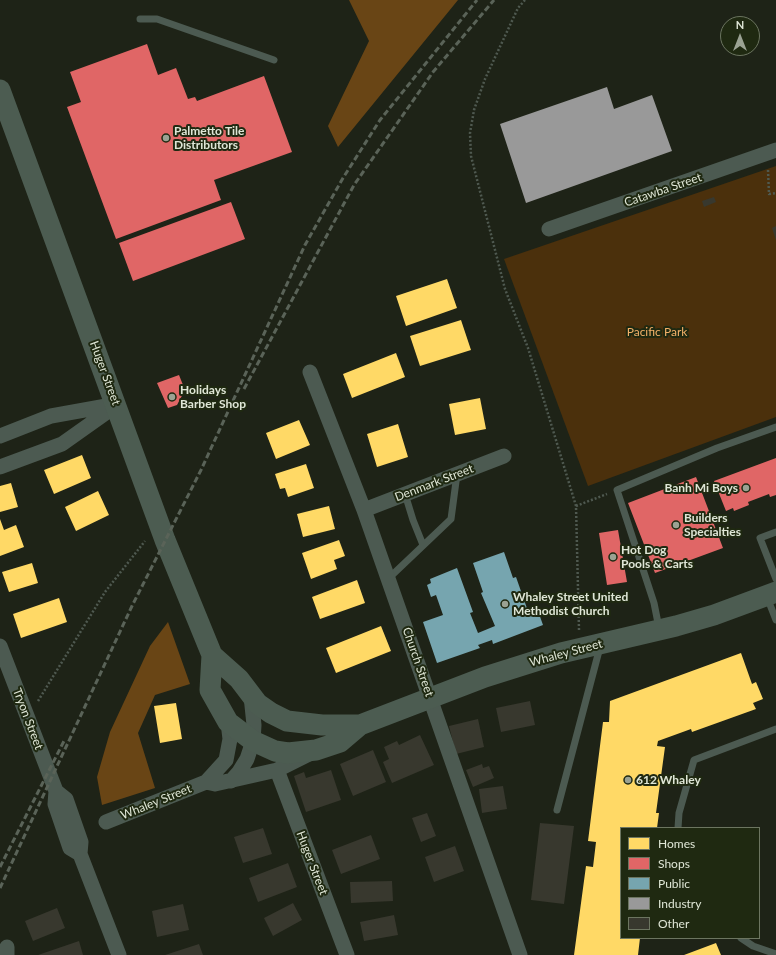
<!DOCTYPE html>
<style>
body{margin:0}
#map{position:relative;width:776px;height:955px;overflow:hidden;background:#1e2317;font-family:Lato,sans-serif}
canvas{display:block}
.legend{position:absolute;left:620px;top:827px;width:140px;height:112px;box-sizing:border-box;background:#1f2911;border:1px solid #6c7560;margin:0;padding:5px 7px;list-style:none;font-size:12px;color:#dfe6d6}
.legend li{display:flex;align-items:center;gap:8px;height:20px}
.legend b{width:20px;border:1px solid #6c7560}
.north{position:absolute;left:720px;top:16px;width:40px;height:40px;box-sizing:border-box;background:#1f2911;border:1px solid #6c7560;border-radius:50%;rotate:0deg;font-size:11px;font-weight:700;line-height:16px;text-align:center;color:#dfe6d6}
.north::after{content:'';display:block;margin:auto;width:14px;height:18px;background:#9ba293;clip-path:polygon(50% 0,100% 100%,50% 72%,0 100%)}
</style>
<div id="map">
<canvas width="776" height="955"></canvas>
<ul class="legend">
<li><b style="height:11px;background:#ffd966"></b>Homes</li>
<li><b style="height:11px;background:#e06666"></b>Shops</li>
<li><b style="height:11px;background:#76a5af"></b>Public</li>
<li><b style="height:11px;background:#999"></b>Industry</li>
<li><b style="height:11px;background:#38382e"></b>Other</li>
</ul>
<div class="north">N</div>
</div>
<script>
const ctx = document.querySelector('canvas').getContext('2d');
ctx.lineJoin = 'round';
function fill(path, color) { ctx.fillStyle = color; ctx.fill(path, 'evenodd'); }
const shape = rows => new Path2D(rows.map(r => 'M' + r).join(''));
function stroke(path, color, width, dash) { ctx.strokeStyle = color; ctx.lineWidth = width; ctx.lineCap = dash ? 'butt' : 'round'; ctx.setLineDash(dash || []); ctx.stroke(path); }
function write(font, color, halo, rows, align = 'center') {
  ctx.font = font + ' Lato,sans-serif'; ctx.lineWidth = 4; ctx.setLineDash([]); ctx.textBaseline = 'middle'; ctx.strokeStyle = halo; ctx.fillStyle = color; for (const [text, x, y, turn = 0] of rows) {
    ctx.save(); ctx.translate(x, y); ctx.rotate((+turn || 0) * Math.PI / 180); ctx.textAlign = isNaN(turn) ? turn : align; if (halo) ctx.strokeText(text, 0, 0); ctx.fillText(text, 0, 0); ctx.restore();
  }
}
fill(shape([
 [776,166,776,417,588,486,504,259]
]), '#4b300c');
fill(shape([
 [349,0,458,0,338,147,328,126,369,41],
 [168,622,190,684,155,695,138,733,155,788,102,805,97,777,110,732,150,646]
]), '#694515');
fill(shape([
 [447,279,457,308,406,326,396,296],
 [461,320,471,350,420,366,410,336],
 [396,353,405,377,352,398,343,374],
 [480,398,486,429,455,435,449,404],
 [299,420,310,445,276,459,266,433],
 [398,424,408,457,377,467,367,434],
 [82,455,91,478,54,494,44,470],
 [306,464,314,488,288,497,285,488,280,489,275,474],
 [11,483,18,507,0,512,0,486],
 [98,491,109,515,76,531,65,507],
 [329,506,335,529,303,537,297,514],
 [0,519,4,530,16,525,24,547,0,556],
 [339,540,345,556,334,560,337,569,311,579,302,553],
 [32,563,38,583,9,592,2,572],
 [357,580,365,603,320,619,312,597],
 [59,598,67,622,21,638,13,614],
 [381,626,391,651,336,673,326,648],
 [741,653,752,684,756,682,763,699,753,703,756,709,692,732,691,729,658,741,657,746,665,747,656,813,659,813,657,828,621,828,621,938,640,938,638,955,574,955,586,866,593,867,596,842,588,841,603,722,609,722,610,701],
 [176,703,182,739,160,743,154,706],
 [716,943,721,955,684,955]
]), '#ffd966');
fill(shape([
 [147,44,158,75,176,68,188,99,195,97,197,101,264,76,292,152,214,180,221,200,116,239,67,107,81,102,70,72],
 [231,202,245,239,133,281,119,243],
 [179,375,185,390,177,405,168,408,157,383],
 [776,458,776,495,770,497,769,494,748,502,749,505,734,511,733,508,726,511,714,481],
 [696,477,723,548,655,573,628,503],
 [618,530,627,582,607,585,599,533]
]), '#e06666');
fill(shape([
 [504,552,513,578,516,577,529,614,538,611,543,625,493,644,492,640,478,645,480,648,437,663,423,622,443,615,436,595,431,597,427,585,431,583,430,579,457,568,473,612,470,613,478,633,495,626,481,593,483,592,473,563]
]), '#76a5af');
fill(shape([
 [607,87,614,109,652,95,672,151,526,203,500,124]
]), '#999');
fill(shape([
 [714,197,716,202,704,207,702,201],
 [776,226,776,240,772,228],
 [530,701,535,725,501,732,496,708],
 [478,719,484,747,456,754,449,726],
 [420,735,434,765,392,783,383,762,389,759,384,747,397,741,399,745],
 [373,750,386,782,353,796,340,764],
 [482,764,483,768,489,766,494,778,473,787,466,770],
 [331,770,341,800,306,812,294,776,304,772,306,778],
 [503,786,507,809,482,813,479,789],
 [427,813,436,836,421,842,412,818],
 [540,823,574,826,564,904,531,900],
 [263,828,272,854,243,863,234,837],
 [371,835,380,859,341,874,332,850],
 [455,846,464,871,434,882,425,857],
 [288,863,297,887,258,902,249,878],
 [392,881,393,901,351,903,350,882],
 [293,903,302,920,273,936,264,918],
 [183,904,189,930,157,937,152,911],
 [57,908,65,928,33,941,25,921],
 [394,915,398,935,364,941,360,922],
 [79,941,83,955,38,955],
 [199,944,203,955,165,955]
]), '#38382e');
stroke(shape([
 [525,0,518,8,485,79,474,110,470,133,471,156,505,289,528,348,576,506,579,630],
 [768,170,769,194,776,193],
 [576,506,607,494],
 [38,701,105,592,145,541]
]), '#4f5950', 2.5, [2, 2]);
stroke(shape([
 [140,19,157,19,274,60],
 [405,494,413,520,423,545],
 [776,532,760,538,776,579],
 [389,578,451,519,457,474],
 [767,597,776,620],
 [659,628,654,603,617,490,717,448,776,427],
 [557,810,600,647],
 [678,828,679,813,694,760,776,729],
 [741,938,753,946,776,954]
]), '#4c5a51', 7);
stroke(shape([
 [549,229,776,150],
 [310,372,364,510,520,955],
 [0,436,51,416,112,405],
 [0,467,62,444,117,405],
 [364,510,504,456],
 [0,646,56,791,55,804,70,848,80,854],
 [277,770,347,955],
 [231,781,239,772,247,759,253,741,254,725,251,696],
 [206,782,215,784,277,770,309,754],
 [56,791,66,799,81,842,80,854,119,955],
 [106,822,206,782,226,760,230,739,228,722],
 [7,947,7,955]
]), '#4c5a51', 15);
stroke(shape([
 [0,90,165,540,212,655,210,690,228,722,253,741,275,751,288,753,316,750,340,742,360,725,485,677,561,653,676,626,714,615,776,592],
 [212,655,239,679,258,704,271,713,287,721,322,725,360,725]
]), '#4c5c51', 21);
stroke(shape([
 [244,389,354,185,433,72,494,0],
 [0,867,65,739],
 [0,888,132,606,201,470,305,245,343,178,380,120,477,0]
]), '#5a6358', 3, [6, 3]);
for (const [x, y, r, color] of [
 [166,138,4,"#9ba293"],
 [172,397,4,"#9ba293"],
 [746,488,4,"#9ba293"],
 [676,525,4,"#9ba293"],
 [613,557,4,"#9ba293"],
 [505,604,4,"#9ba293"],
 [628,780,4,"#9ba293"]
]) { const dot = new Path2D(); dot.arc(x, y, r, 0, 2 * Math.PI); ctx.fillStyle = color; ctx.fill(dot); stroke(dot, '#1f2911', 1.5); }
write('bold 12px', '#dfe6d6', '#1f2911', [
 ["Palmetto Tile",174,131],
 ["Distributors",174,145],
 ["Holidays",180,390],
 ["Barber Shop",180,404],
 ["Banh Mi Boys",738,488,"right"],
 ["Builders",684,518],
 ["Specialties",684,532],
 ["Hot Dog",621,550],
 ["Pools & Carts",621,564],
 ["Whaley Street United",513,597],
 ["Methodist Church",513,611],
 ["612 Whaley",636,780]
], 'left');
write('12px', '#dfe6d6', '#1f2911', [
 ["Catawba Street",663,190,-19],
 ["Huger Street",105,373,70],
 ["Denmark Street",434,483,-21],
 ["Whaley Street",566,653,-15],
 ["Church Street",418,662,71],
 ["Tryon Street",28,719,69],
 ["Whaley Street",156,802,-22],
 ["Huger Street",312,863,69]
]);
write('12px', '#f3b169', '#1f2911', [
 ["Pacific Park",657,332]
]);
</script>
